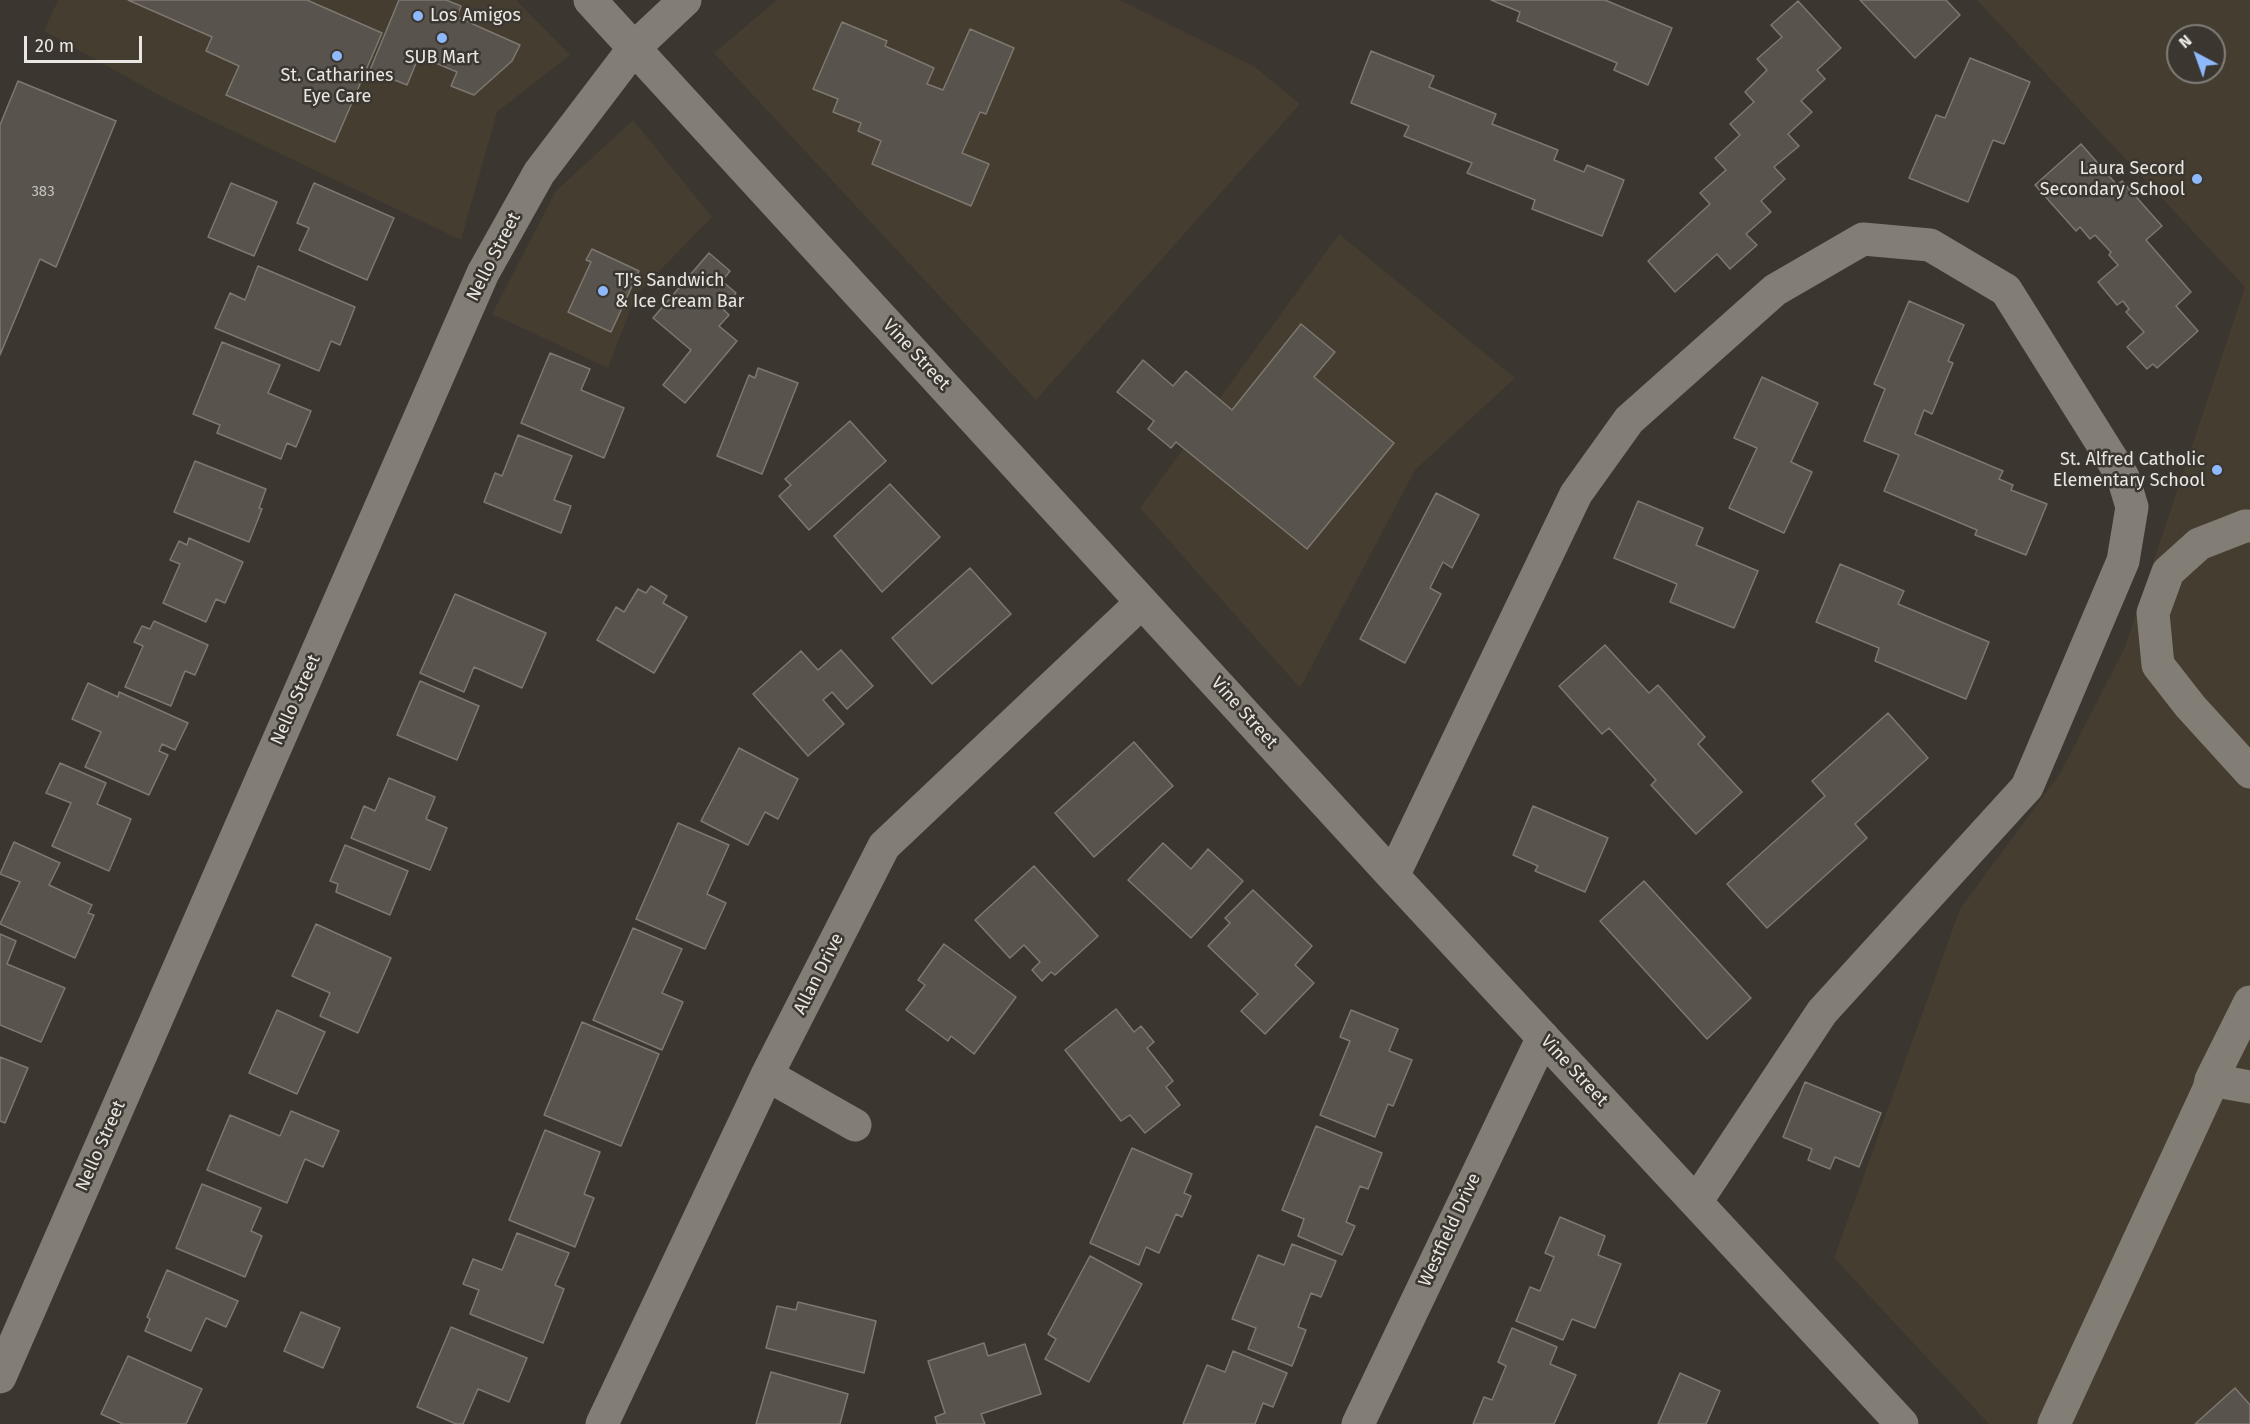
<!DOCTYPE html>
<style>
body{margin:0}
#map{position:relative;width:2250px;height:1424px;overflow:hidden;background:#3b3730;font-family:"Fira Sans",sans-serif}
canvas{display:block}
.north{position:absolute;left:2166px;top:24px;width:60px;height:60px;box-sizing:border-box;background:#3b3730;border:2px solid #817d78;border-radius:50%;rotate:319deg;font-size:16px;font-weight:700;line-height:24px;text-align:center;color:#eae7e3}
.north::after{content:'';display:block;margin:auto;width:21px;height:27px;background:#8eb9fc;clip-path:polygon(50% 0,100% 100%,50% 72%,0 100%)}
.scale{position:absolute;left:24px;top:36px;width:118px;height:27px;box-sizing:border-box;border:3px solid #eae7e3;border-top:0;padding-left:8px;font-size:18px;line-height:21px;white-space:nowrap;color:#eae7e3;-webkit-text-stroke:4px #3b3730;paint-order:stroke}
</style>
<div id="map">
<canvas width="2250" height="1424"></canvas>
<div class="north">N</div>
<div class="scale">20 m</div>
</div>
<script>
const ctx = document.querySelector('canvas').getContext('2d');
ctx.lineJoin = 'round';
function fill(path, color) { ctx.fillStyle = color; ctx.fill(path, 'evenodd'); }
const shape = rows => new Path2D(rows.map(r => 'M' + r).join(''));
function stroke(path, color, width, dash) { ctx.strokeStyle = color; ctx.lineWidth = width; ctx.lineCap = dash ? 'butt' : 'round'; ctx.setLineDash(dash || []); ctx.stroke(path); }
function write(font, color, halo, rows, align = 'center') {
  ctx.font = font + ' "Fira Sans",sans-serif'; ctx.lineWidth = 5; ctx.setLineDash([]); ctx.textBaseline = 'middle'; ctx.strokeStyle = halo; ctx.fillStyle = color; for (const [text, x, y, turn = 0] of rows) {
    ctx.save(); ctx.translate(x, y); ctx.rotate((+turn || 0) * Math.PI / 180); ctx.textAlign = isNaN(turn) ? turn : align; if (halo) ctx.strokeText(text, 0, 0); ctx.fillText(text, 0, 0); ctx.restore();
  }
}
fill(shape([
 [58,0,516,0,570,55,497,112,461,240,168,100,44,31],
 [777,0,1120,0,1255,67,1300,104,1036,400,714,53],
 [1977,0,2250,0,2250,1424,1989,1424,1834,1258,1960,909,2061,772,2125,647,2245,287],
 [2178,36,2214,36,2214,72,2178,72],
 [633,120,712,217,636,295,608,368,492,314,556,191],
 [1339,234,1515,378,1415,470,1300,688,1140,508]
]), '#443d30');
const building = shape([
 [128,0,307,0,382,33,335,142,226,95,239,66,206,51,212,37,128,0],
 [399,0,446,0,461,6,457,17,520,45,512,61,474,95,451,86,457,72,419,56,407,85,370,70,399,0],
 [1491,0,1605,0,1672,28,1648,85,1614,70,1617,63,1517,21,1520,12,1491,0],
 [1860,0,1946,0,1960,15,1915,58,1860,0],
 [1798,1,1841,48,1817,70,1825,79,1801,101,1812,112,1788,134,1799,146,1774,167,1785,179,1761,201,1771,212,1746,234,1757,245,1730,269,1717,254,1675,292,1648,261,1710,204,1700,193,1726,170,1715,158,1740,135,1730,124,1754,102,1745,92,1767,70,1757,59,1782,37,1771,25,1798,1],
 [842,22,887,41,885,46,934,68,927,84,943,90,970,29,1014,48,986,114,980,112,962,153,989,164,971,206,872,164,881,141,858,131,861,123,833,112,838,99,813,89,842,22],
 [1371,51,1434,76,1429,87,1496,114,1492,124,1558,150,1554,160,1584,172,1587,165,1624,180,1602,236,1532,209,1535,200,1467,173,1472,163,1404,136,1409,126,1351,103,1371,51],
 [1970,58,2030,82,2004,144,1993,140,1968,202,1909,178,1936,115,1945,118,1970,58],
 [18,81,116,121,56,267,40,259,0,355,0,125,18,81],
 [2081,144,2117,185,2122,181,2162,226,2146,240,2191,292,2176,306,2198,331,2157,368,2153,364,2147,369,2127,347,2144,332,2126,312,2129,309,2123,301,2117,305,2098,282,2118,265,2109,255,2111,252,2095,235,2090,239,2080,227,2076,231,2035,185,2081,144],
 [231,183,277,202,254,256,208,237,231,183],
 [314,183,394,218,367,280,299,250,309,228,297,223,314,183],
 [592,249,639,271,611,332,568,312,591,262,586,260,592,249],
 [709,253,730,271,722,281,736,293,723,309,729,315,719,326,737,341,685,403,663,385,691,350,653,318,709,253],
 [258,266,355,307,340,345,331,341,319,371,215,328,230,293,245,300,258,266],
 [1909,301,1964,325,1948,361,1953,363,1932,414,1924,410,1915,434,2003,471,1999,479,2013,485,2011,490,2047,504,2026,555,1975,535,1977,530,1884,491,1899,455,1864,441,1885,389,1874,384,1909,301],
 [1301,324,1335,352,1314,377,1394,443,1307,549,1176,442,1171,448,1148,429,1154,421,1117,392,1143,360,1173,386,1186,371,1232,410,1301,324],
 [222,342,280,365,268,393,311,411,296,447,287,443,281,459,217,433,220,425,193,414,222,342],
 [550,353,590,369,581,390,624,408,604,458,521,423,550,353],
 [758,368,798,383,762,474,717,456,749,375,755,378,758,368],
 [1762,377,1818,403,1791,462,1812,472,1784,533,1729,508,1757,448,1734,438,1762,377],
 [850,421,886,461,809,530,779,496,791,485,785,479,850,421],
 [518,435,572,456,554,500,571,506,561,533,484,502,495,473,502,476,518,435],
 [195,461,266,489,259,508,262,509,249,542,174,512,195,461],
 [890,484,940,537,882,592,834,536,890,484],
 [1436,493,1479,515,1452,568,1443,562,1430,588,1441,594,1405,663,1360,639,1436,493],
 [1638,501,1703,528,1696,545,1758,571,1734,628,1670,602,1677,584,1614,558,1638,501],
 [189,538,243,562,225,603,216,599,206,622,163,603,180,564,170,560,179,541,187,545,189,538],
 [1840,564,1904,591,1898,604,1989,642,1966,699,1875,661,1879,648,1816,622,1840,564],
 [970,568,1011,614,932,684,892,638,970,568],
 [651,586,667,596,663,603,687,617,654,673,597,640,616,607,624,612,638,589,646,593,651,586],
 [455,594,546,633,522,688,474,667,464,692,420,673,455,594],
 [154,621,208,645,195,675,185,671,171,706,125,687,143,646,134,642,142,626,150,629,154,621],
 [1605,645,1649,693,1658,685,1705,737,1698,744,1742,792,1696,834,1651,785,1656,780,1609,728,1602,734,1559,686,1605,645],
 [841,650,873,686,847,709,832,692,823,700,844,724,808,756,753,694,801,651,818,670,841,650],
 [420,681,479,706,457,760,397,735,420,681],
 [88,683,118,697,119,692,188,723,175,750,162,744,159,751,168,755,149,795,85,767,101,732,72,719,88,683],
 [1888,713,1928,758,1855,824,1867,838,1767,928,1727,884,1825,796,1812,781,1888,713],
 [1134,742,1173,786,1094,857,1055,813,1134,742],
 [739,748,798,779,778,819,765,812,748,845,701,821,739,748],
 [60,763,106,783,97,804,131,819,109,871,52,846,71,803,46,793,60,763],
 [389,778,435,797,426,819,447,828,430,870,351,838,364,806,375,811,389,778],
 [1533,806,1608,838,1585,892,1535,871,1538,866,1513,855,1533,806],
 [678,823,729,845,707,894,726,903,705,949,636,919,678,823],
 [14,842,60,863,49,885,92,905,88,913,94,915,75,958,0,924,20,882,0,874,14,842],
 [1163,843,1191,869,1208,849,1243,881,1191,938,1128,880,1163,843],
 [345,845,408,871,390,915,336,892,338,884,330,881,345,845],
 [1034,866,1098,936,1055,975,1051,972,1042,981,1032,970,1040,962,1024,945,1010,958,975,920,1034,866],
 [1644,881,1751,998,1707,1039,1600,921,1644,881],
 [1253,890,1312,946,1295,965,1314,983,1265,1034,1241,1011,1258,994,1208,946,1230,923,1225,918,1253,890],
 [316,924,391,958,358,1033,320,1016,330,993,292,976,316,924],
 [633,928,682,949,662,993,683,1002,662,1050,593,1020,633,928],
 [0,934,16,941,7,964,65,988,41,1042,0,1025,0,934],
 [944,944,1016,997,974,1054,951,1036,948,1041,906,1010,925,985,918,980,944,944],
 [1116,1009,1134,1032,1141,1026,1154,1042,1147,1048,1173,1081,1166,1087,1180,1105,1145,1133,1130,1115,1121,1121,1065,1050,1116,1009],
 [277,1010,325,1032,297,1094,249,1073,277,1010],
 [1351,1010,1398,1029,1389,1051,1412,1060,1393,1106,1388,1104,1375,1137,1320,1115,1350,1041,1340,1037,1351,1010],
 [582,1022,659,1054,621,1146,544,1115,582,1022],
 [0,1057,28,1068,5,1123,0,1121,0,1057],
 [1805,1082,1881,1113,1859,1167,1835,1157,1830,1169,1808,1160,1812,1149,1783,1137,1805,1082],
 [291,1111,339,1131,323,1167,305,1159,287,1203,207,1170,230,1115,280,1136,291,1111],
 [1316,1126,1382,1153,1368,1189,1360,1186,1346,1222,1355,1226,1342,1255,1298,1236,1304,1219,1282,1210,1316,1126],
 [545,1130,600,1152,584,1194,594,1198,575,1247,509,1220,545,1130],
 [1132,1148,1192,1174,1184,1193,1191,1196,1182,1217,1176,1214,1159,1253,1146,1247,1139,1265,1090,1243,1132,1148],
 [202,1184,261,1208,251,1231,262,1236,245,1277,176,1248,202,1184],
 [1560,1217,1605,1236,1598,1255,1621,1264,1595,1328,1572,1319,1563,1340,1516,1321,1530,1287,1540,1291,1554,1257,1545,1253,1560,1217],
 [517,1233,569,1253,555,1285,564,1289,543,1343,470,1314,479,1290,463,1284,473,1259,502,1270,517,1233],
 [1292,1244,1336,1261,1321,1297,1311,1293,1298,1327,1306,1330,1292,1366,1248,1349,1256,1328,1232,1319,1258,1255,1284,1265,1292,1244],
 [1090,1256,1142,1284,1089,1382,1045,1359,1056,1339,1048,1334,1090,1256],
 [167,1270,238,1301,226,1327,206,1318,191,1351,145,1331,150,1319,147,1317,167,1270],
 [798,1302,876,1321,864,1373,766,1348,777,1306,796,1310,798,1302],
 [301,1312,340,1328,323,1368,284,1351,301,1312],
 [451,1327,527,1358,509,1402,478,1389,463,1424,456,1424,417,1407,451,1327],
 [1512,1328,1557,1347,1550,1364,1576,1375,1554,1424,1473,1424,1484,1397,1492,1400,1506,1366,1498,1362,1512,1328],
 [984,1343,988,1356,1025,1344,1041,1394,981,1414,985,1424,937,1424,935,1417,945,1413,928,1361,984,1343],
 [1233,1351,1287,1373,1273,1407,1263,1403,1255,1424,1183,1424,1207,1365,1225,1372,1233,1351],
 [128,1356,202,1389,186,1424,123,1424,101,1414,128,1356],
 [771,1372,848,1394,840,1424,756,1424,771,1372],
 [1680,1373,1720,1391,1706,1424,1658,1424,1680,1373],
 [2235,1388,2250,1405,2250,1424,2195,1424,2235,1388]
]);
fill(building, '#58534c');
stroke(building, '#7d7870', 1.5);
stroke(shape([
 [590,0,1393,876,1902,1424],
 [2250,526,2245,526,2199,544,2168,572,2153,613,2158,665,2190,706,2250,772],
 [1393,876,1576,494,1629,420,1775,290,1863,239,1930,245,2006,290,2123,477,2132,507,2123,561,2027,787,1822,1012,1696,1202],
 [767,1075,855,1125],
 [2211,1080,2250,1087],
 [0,1377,483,273,539,173,634,48,685,0],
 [602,1424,767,1075,884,846,1142,602],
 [1358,1424,1543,1037],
 [2054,1424,2209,1089,2211,1080,2250,1002]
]), '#827d75', 33);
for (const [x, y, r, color] of [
 [418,16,6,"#8eb9fc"],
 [442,38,6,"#8eb9fc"],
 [337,56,6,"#8eb9fc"],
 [2197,179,6,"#8eb9fc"],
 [603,291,6,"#8eb9fc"],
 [2217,470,6,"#8eb9fc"]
]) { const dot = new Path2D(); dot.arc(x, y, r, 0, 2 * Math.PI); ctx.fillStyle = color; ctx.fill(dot); stroke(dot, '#3b3730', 2); }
write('15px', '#c6c2bd', null, [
 ["383",43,192]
]);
write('18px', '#eae7e3', '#3b3730', [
 ["Los Amigos",430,16],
 ["SUB Mart",442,58,"center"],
 ["St. Catharines",337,76,"center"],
 ["Eye Care",337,97,"center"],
 ["Laura Secord",2185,169,"right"],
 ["Secondary School",2185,190,"right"],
 ["TJ's Sandwich",615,281],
 ["& Ice Cream Bar",615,302],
 ["St. Alfred Catholic",2205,460,"right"],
 ["Elementary School",2205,481,"right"]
], 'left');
write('18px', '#eae7e3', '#3b3730', [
 ["Nello Street",494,257,-63],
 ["Vine Street",916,355,47],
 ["Nello Street",296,700,-66],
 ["Vine Street",1244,713,48],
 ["Allan Drive",819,974,-63],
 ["Vine Street",1574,1071,47],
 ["Nello Street",101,1146,-66],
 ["Westfield Drive",1450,1230,-65]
]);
</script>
